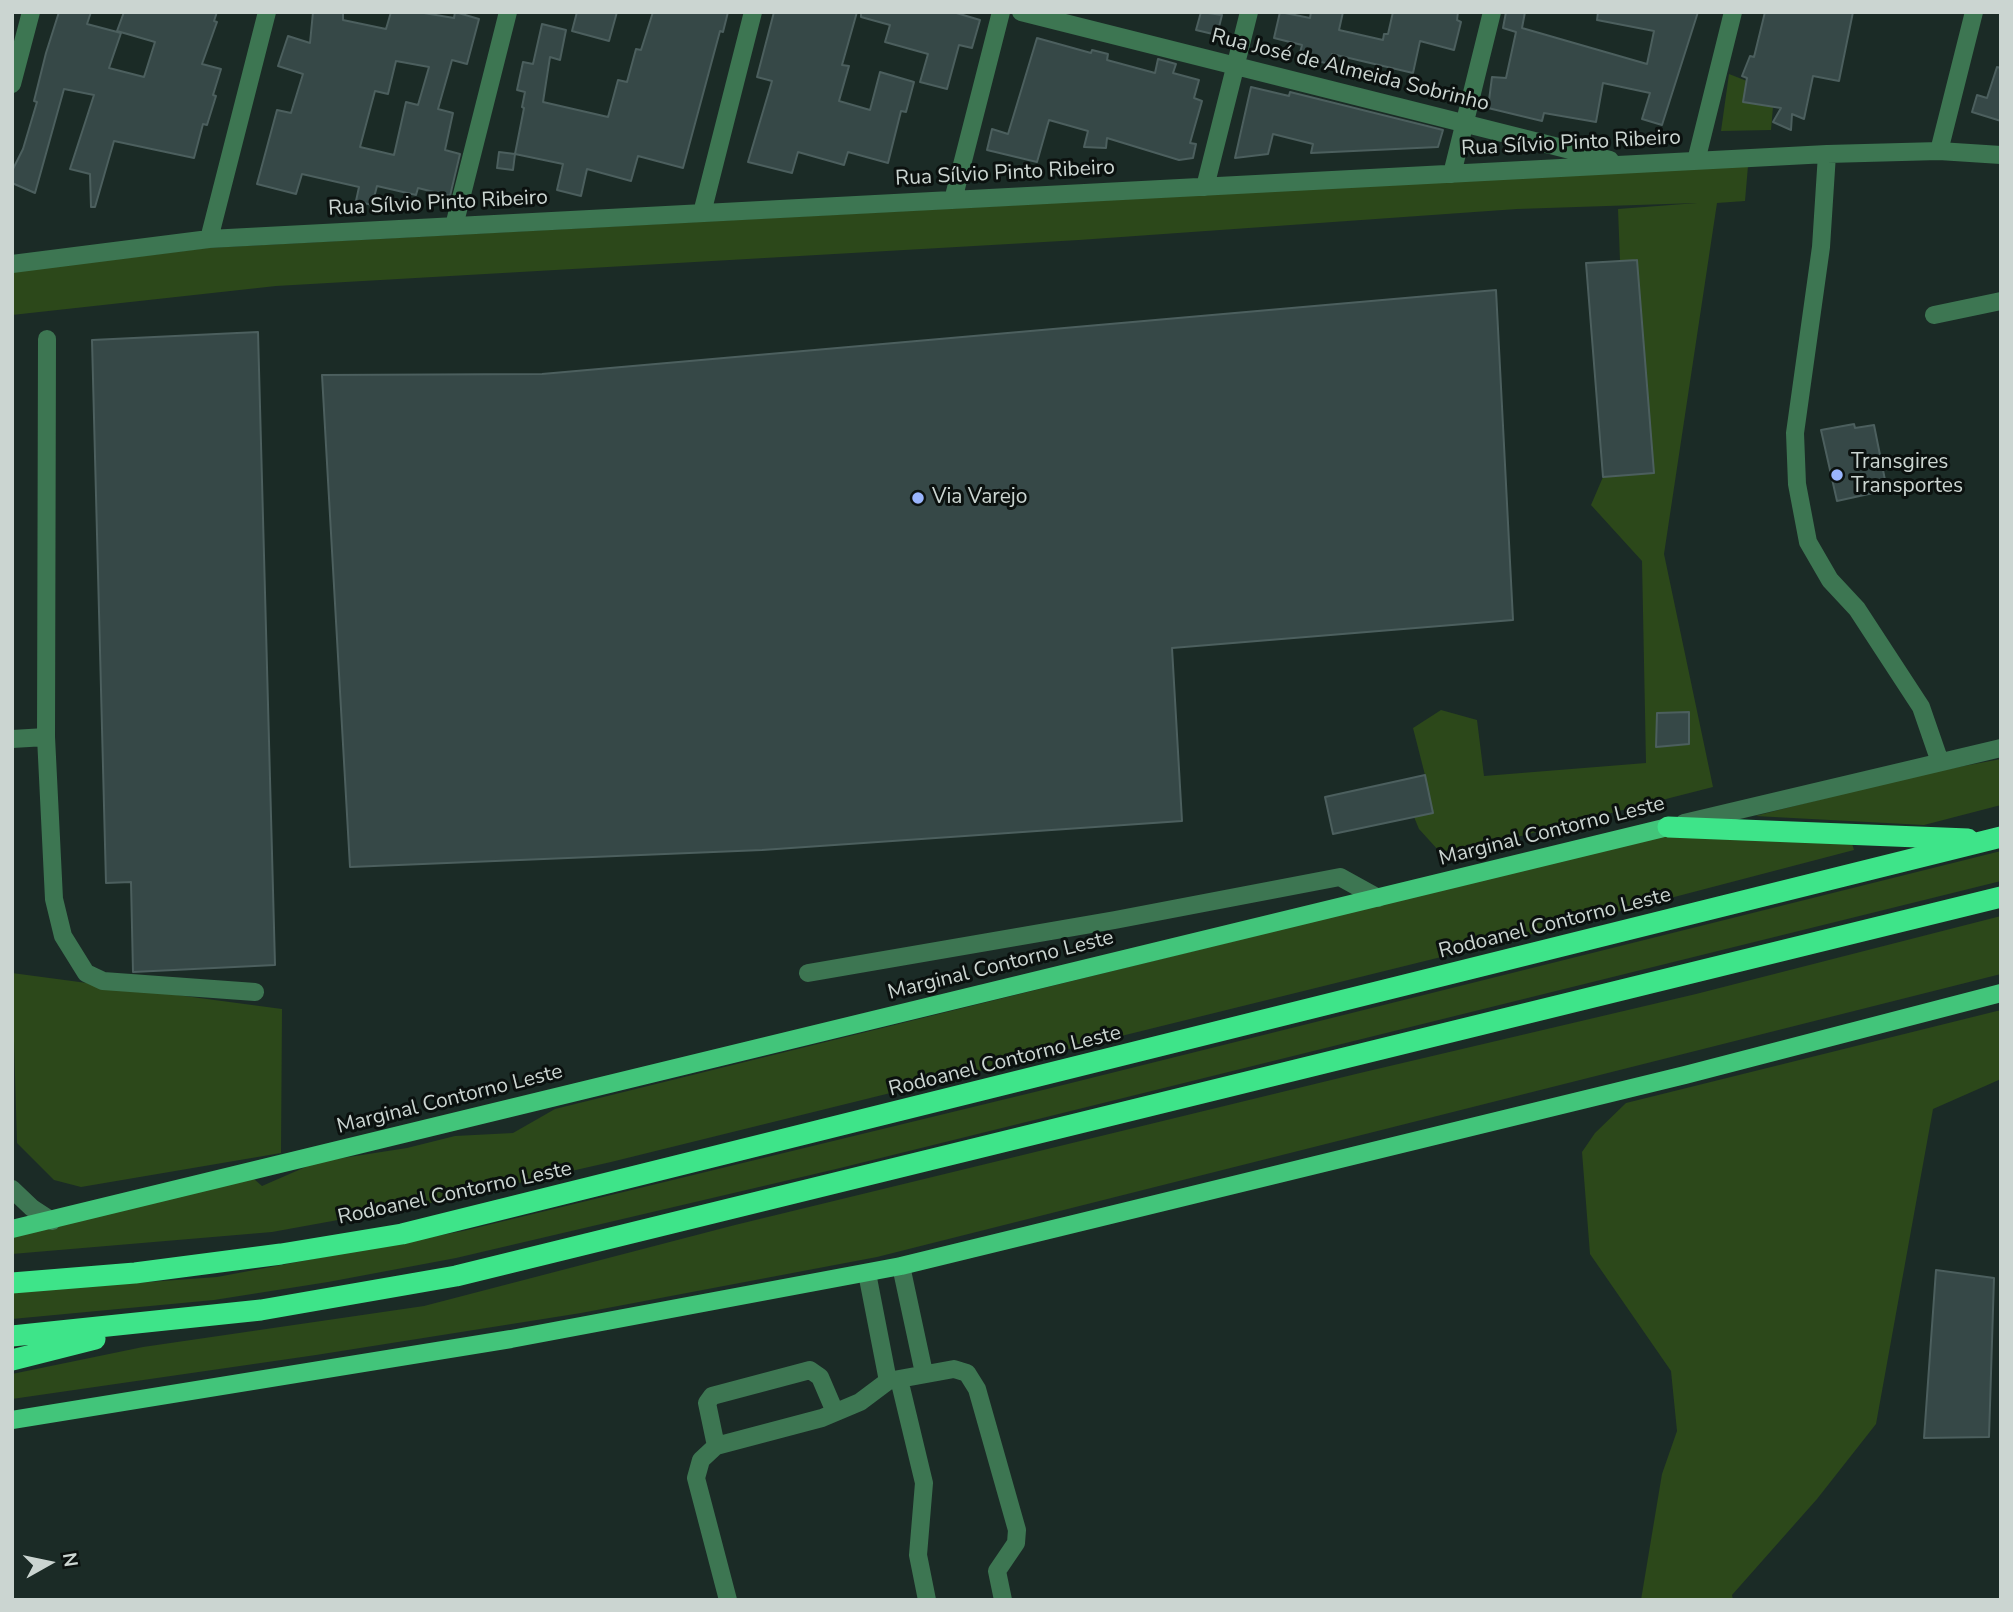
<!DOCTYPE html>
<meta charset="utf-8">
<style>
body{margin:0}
#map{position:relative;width:2013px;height:1612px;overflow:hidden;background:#1b2b26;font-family:"Nunito Sans",sans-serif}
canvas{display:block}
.frame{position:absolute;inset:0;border:14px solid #cbd5d1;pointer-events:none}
.north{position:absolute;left:14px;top:1528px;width:70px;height:70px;-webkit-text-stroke:5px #0b110f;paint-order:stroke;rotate:81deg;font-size:19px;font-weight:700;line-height:28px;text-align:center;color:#cbd5d1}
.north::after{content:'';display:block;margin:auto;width:24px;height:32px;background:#cbd5d1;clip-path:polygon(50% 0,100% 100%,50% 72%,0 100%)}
</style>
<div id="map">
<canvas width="2013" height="1612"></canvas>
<div class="frame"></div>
<div class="north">N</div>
</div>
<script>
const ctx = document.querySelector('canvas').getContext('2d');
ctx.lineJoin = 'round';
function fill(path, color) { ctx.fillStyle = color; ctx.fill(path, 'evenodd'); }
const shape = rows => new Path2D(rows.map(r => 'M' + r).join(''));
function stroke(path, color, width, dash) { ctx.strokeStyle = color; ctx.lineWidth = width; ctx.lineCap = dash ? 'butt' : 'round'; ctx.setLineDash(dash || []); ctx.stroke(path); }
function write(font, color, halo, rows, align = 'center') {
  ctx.font = font + ' "Nunito Sans",sans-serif'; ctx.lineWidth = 6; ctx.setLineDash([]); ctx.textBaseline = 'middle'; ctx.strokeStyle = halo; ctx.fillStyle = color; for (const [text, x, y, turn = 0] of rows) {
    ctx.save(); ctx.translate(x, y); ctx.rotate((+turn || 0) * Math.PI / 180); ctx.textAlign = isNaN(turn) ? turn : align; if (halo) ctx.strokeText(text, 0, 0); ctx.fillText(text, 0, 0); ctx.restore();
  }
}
fill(shape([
 [1729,74,1747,81,1773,107,1771,130,1721,131],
 [1748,166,1745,201,1717,203,1664,554,1713,787,1466,850,1439,851,1419,829,1414,817,1425,775,1413,728,1441,710,1477,720,1484,776,1646,763,1642,561,1591,505,1603,477,1654,473,1637,260,1620,261,1618,209,1697,203,1517,209,1079,240,276,286,12,315,12,272,207,248],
 [2001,759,2001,805,1924,825,1755,816,1916,775],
 [1666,834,1851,840,1854,850,1506,941,611,1162,426,1204,272,1232,12,1254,12,1234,254,1179,262,1186,317,1162,407,1148,455,1136,513,1133,555,1109],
 [2001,851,2001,881,836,1169,456,1258,328,1282,214,1300,12,1319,12,1292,217,1277,463,1231,1047,1089],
 [2001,916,2001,974,877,1257,581,1313,316,1355,12,1399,12,1374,143,1347,424,1306,735,1225,1360,1073,1696,994],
 [12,973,282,1009,281,1153,81,1187,54,1180,17,1143],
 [2001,1010,2001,1079,1933,1109,1876,1424,1817,1499,1732,1595,1733,1600,1641,1600,1662,1474,1677,1431,1671,1371,1590,1254,1582,1152,1595,1133,1626,1103]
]), '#2c481a');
const building = shape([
 [59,12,91,12,87,24,121,33,109,68,144,77,155,42,117,31,124,12,217,12,214,21,217,22,202,64,221,69,213,95,216,96,207,125,203,124,194,158,114,141,95,207,91,207,90,174,70,169,94,95,64,89,35,193,12,183,12,171,23,149,37,102,34,101,46,53,59,12],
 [313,12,343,12,343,20,386,29,391,12,418,12,454,18,455,12,479,19,467,64,452,60,438,109,453,113,445,150,460,154,450,196,418,188,416,195,377,186,372,205,356,201,359,187,302,174,296,194,257,184,277,110,291,113,303,74,278,66,288,36,310,43,313,12],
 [396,61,429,67,418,105,406,102,394,155,360,147,375,91,388,94,396,61],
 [577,12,617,12,609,41,572,31,577,12],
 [653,12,728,12,723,32,720,31,683,168,638,156,631,181,587,169,581,196,557,190,563,164,515,154,524,108,522,107,525,92,517,90,523,62,533,64,542,24,566,30,560,60,550,57,543,102,608,117,618,80,627,82,636,49,641,50,653,12],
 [774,12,857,12,842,65,849,66,839,101,870,110,880,72,914,82,906,112,901,111,888,163,848,152,844,165,798,152,792,173,748,162,772,81,757,77,774,12],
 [861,12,953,12,980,20,972,48,959,45,947,89,920,82,928,54,885,42,890,25,861,17,861,12],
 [1201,12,1222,15,1217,35,1196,30,1201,12],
 [1280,12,1310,18,1311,12,1343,12,1339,30,1383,40,1384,34,1388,34,1393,12,1458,12,1457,20,1461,22,1454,50,1420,41,1413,73,1332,54,1330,64,1299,57,1302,45,1274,38,1280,12],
 [1506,12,1525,12,1522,28,1647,64,1654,31,1597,20,1598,12,1698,12,1662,125,1642,119,1650,93,1603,83,1596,122,1544,113,1542,121,1488,108,1492,77,1506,78,1516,32,1503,28,1506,12],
 [1765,12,1853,12,1839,81,1813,76,1804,119,1792,114,1791,130,1773,122,1781,108,1743,102,1747,78,1742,76,1750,56,1754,57,1765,12],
 [1037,38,1091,53,1092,50,1108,54,1107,60,1155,73,1158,59,1176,64,1173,73,1199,80,1194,98,1202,101,1190,143,1196,144,1193,158,1179,160,1107,138,1106,148,1084,147,1088,131,1049,120,1037,162,987,150,992,129,1008,134,1037,38],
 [1997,67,2001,68,2001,121,1972,112,1977,95,1987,98,1997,67],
 [1251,87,1289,96,1290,92,1443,130,1438,147,1311,153,1313,144,1273,134,1268,154,1235,158,1251,87],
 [499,152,515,154,513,170,497,168,499,152],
 [1637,260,1654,473,1603,477,1586,263,1637,260],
 [1496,290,1513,620,1172,648,1182,821,762,850,350,867,322,375,542,374,1496,290],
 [258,332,275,965,133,972,131,882,106,883,92,340,258,332],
 [1854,424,1855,428,1874,425,1887,490,1837,501,1821,430,1854,424],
 [1689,712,1689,744,1656,747,1657,713,1689,712],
 [1425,775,1433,813,1333,834,1325,797,1425,775],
 [1936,1270,1994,1278,1989,1437,1924,1438,1936,1270]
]);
fill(building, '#364847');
stroke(building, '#4c5f5e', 2);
stroke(shape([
 [1021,12,1610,160],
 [12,84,31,12],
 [1939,151,1974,12],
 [1827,154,1821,247,1795,433,1797,484,1808,542,1830,580,1857,609,1921,707,1940,762],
 [1696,161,1733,12],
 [1452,174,1492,12],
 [1205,187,1249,12],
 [953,200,1001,12],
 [702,213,753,12],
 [454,226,508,12],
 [209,239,267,12],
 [12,264,209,239,1827,154,1939,151,2001,155],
 [1934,315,2001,301],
 [47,339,46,737,54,899,63,936,86,973,103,981,255,992],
 [12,739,46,737],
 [1684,823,2001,748],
 [808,973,1115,920,1340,877,1378,898],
 [12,1189,32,1208,52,1221],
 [901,1266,924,1373],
 [867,1273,888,1381],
 [899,1379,924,1483,918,1555,927,1600],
 [716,1446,707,1403,712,1396,810,1370,820,1377,835,1412],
 [728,1600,696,1478,701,1460,716,1446,822,1418,860,1402,888,1381,954,1369,967,1373,977,1389,1017,1530,1016,1543,997,1571,1003,1600]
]), '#3d7652', 18);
stroke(shape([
 [12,1229,1668,827],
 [12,1420,511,1339,901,1266,1685,1075,2001,993]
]), '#42c57a', 18);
stroke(shape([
 [1668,827,1968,839],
 [12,1283,135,1273,281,1254,402,1234,2001,837],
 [12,1336,261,1310,456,1276,2001,897],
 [12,1360,95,1339]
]), '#3ee489', 21);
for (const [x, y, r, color] of [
 [1837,475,7,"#9ab5fd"],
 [918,498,7,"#9ab5fd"]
]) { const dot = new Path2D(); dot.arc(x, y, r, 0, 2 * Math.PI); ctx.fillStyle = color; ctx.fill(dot); stroke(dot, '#0b110f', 2.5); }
write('21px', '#cbd5d1', '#0b110f', [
 ["Rua José de Almeida Sobrinho",1350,71,14],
 ["Rua Sílvio Pinto Ribeiro",1571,144,-3],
 ["Rua Sílvio Pinto Ribeiro",1005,174,-3],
 ["Rua Sílvio Pinto Ribeiro",438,204,-3],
 ["Marginal Contorno Leste",1552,832,-14],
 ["Rodoanel Contorno Leste",1555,924,-14],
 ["Marginal Contorno Leste",1001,966,-14],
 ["Rodoanel Contorno Leste",1005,1062,-14],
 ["Marginal Contorno Leste",450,1100,-14],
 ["Rodoanel Contorno Leste",455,1194,-12]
]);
write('21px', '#cbd5d1', '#0b110f', [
 ["Transgires",1851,463],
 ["Transportes",1851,487],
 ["Via Varejo",932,498]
], 'left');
</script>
